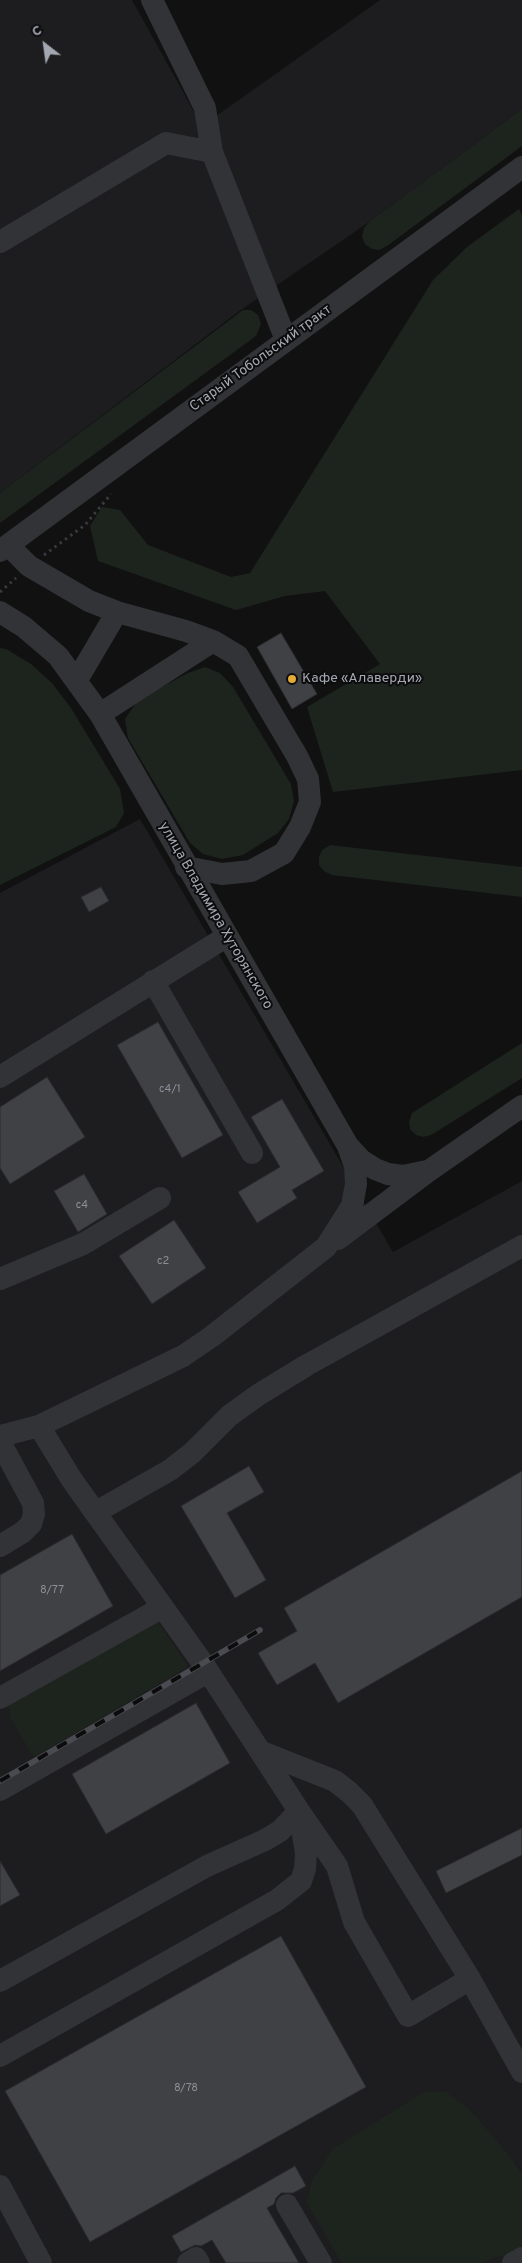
<!DOCTYPE html>
<meta charset="utf-8">
<style>
body{margin:0}
#map{position:relative;width:522px;height:2263px;overflow:hidden;background:#111112;font-family:Overpass,sans-serif}
canvas{display:block}
.north{position:absolute;left:20px;top:20px;width:50px;height:50px;-webkit-text-stroke:4px #0c0c0d;paint-order:stroke;rotate:330deg;font-size:14px;font-weight:700;line-height:20px;text-align:center;color:#a3a7b2}
.north::after{content:'';display:block;margin:auto;width:18px;height:22px;background:#a3a7b2;clip-path:polygon(50% 0,100% 100%,50% 72%,0 100%)}
</style>
<div id="map">
<canvas width="522" height="2263"></canvas>
<div class="north">С</div>
</div>
<script>
const ctx = document.querySelector('canvas').getContext('2d');
ctx.lineJoin = 'round';
function fill(path, color) { ctx.fillStyle = color; ctx.fill(path, 'evenodd'); }
const shape = rows => new Path2D(rows.map(r => 'M' + r).join(''));
function stroke(path, color, width, dash) { ctx.strokeStyle = color; ctx.lineWidth = width; ctx.lineCap = dash ? 'butt' : 'round'; ctx.setLineDash(dash || []); ctx.stroke(path); }
function write(font, color, halo, rows, align = 'center') {
  ctx.font = font + ' Overpass,sans-serif'; ctx.lineWidth = 4; ctx.setLineDash([]); ctx.textBaseline = 'middle'; ctx.strokeStyle = halo; ctx.fillStyle = color; for (const [text, x, y, turn = 0] of rows) {
    ctx.save(); ctx.translate(x, y); ctx.rotate((+turn || 0) * Math.PI / 180); ctx.textAlign = isNaN(turn) ? turn : align; if (halo) ctx.strokeText(text, 0, 0); ctx.fillText(text, 0, 0); ctx.restore();
  }
}
fill(shape([
 [0,0,132,0,202,126,380,0,522,0,522,109,369,222,238,312,0,493],
 [140,819,393,1252,522,1181,522,2263,0,2263,0,893]
]), '#1d1d1f');
fill(shape([
 [522,109,522,146,387,246,379,250,372,249,365,244,362,237,364,228,369,222],
 [519,209,522,215,522,770,333,792,307,707,380,664,325,591,285,596,236,610,98,561,90,526,102,507,120,510,148,545,231,577,250,573,433,280,467,247],
 [243,310,251,310,258,315,261,324,256,336,0,523,0,493],
 [0,648,6,649,31,664,52,683,71,708,120,789,124,813,116,827,0,885],
 [205,667,220,673,233,687,291,784,294,801,289,819,278,833,243,855,222,859,203,854,190,843,128,738,125,719,136,703,156,690,188,673],
 [330,845,522,867,522,897,332,875,324,871,319,865,319,857,322,850],
 [522,1043,522,1078,431,1135,423,1137,416,1135,410,1129,409,1122,412,1113],
 [158,1622,188,1667,34,1757,10,1718,9,1700],
 [424,2092,446,2092,470,2110,506,2152,522,2174,522,2263,499,2256,480,2263,342,2263,307,2203,312,2181,333,2149]
]), '#1d241e');
const building = shape([
 [281,633,317,694,292,709,257,647,281,633],
 [101,887,109,901,89,912,81,897,101,887],
 [158,1022,223,1135,182,1158,117,1045,158,1022],
 [47,1077,85,1137,10,1184,0,1168,0,1107,47,1077],
 [282,1099,324,1171,292,1190,297,1198,257,1223,238,1192,280,1167,251,1117,282,1099],
 [84,1174,107,1214,78,1232,54,1191,84,1174],
 [174,1220,206,1268,152,1304,119,1256,174,1220],
 [249,1466,264,1492,227,1513,266,1580,235,1598,181,1506,249,1466],
 [522,1471,522,1597,338,1703,315,1663,277,1685,258,1653,297,1631,284,1608,522,1471],
 [72,1534,113,1606,0,1671,0,1575,72,1534],
 [196,1703,230,1763,106,1834,72,1774,196,1703],
 [522,1828,522,1855,446,1893,436,1871,522,1828],
 [0,1861,20,1895,0,1906,0,1861],
 [281,1936,366,2087,90,2242,5,2091,281,1936],
 [295,2166,306,2186,293,2193,281,2193,276,2198,274,2204,267,2208,299,2263,226,2263,212,2240,201,2246,195,2245,181,2252,172,2236,295,2166]
]);
fill(building, '#404145');
stroke(building, '#2b2b2e', 1);
stroke(shape([
 [44,555,85,525,111,494],
 [0,592,16,578]
]), '#383a3e', 3, [2.5, 4]);
stroke(shape([
 [152,0,205,108,212,152,286,340],
 [0,242,166,143,212,152],
 [8,545,29,566,89,601,117,612,186,631,213,641,238,656,297,756,308,779,310,802,300,827,284,853,251,871,222,874,186,867],
 [0,551,522,167],
 [0,612,24,627,58,656,100,714,348,1146,355,1166,356,1184,352,1206,326,1247,211,1337,183,1356,39,1426,0,1436],
 [77,680,117,612],
 [100,714,213,641],
 [153,981,252,1153],
 [0,1077,226,937],
 [349,1147,361,1160,375,1169,388,1174,403,1176,427,1171],
 [338,1239,430,1170,522,1106],
 [0,1279,83,1244,160,1198],
 [0,1442,33,1503,34,1514,31,1524,23,1532,0,1546],
 [96,1512,170,1470,192,1453,229,1416,258,1395,307,1365,522,1246],
 [0,1698,163,1607],
 [262,1752,335,1781,349,1792,362,1805,470,1979,522,2072],
 [0,1790,208,1672],
 [0,1981,207,1866,265,1840,280,1831,299,1811,337,1866,354,1922,408,2016,470,1979],
 [0,2056,277,1900,301,1881,305,1869,306,1853,299,1811,204,1665,72,1480,39,1426],
 [0,2186,41,2263],
 [287,2205,321,2263],
 [188,2263,196,2258,199,2263],
 [513,2263,522,2258]
]), '#323337', 22);
const rail = shape([
 [0,1781,260,1630]
]);
stroke(rail, '#494b50', 5.5);
stroke(rail, '#0c0c0d', 4, [11]);
for (const [x, y, r, color] of [
 [292,679,5,"#e4ac37"]
]) { const dot = new Path2D(); dot.arc(x, y, r, 0, 2 * Math.PI); ctx.fillStyle = color; ctx.fill(dot); stroke(dot, '#0c0c0d', 2); }
write('11px', '#8a8e97', null, [
 ["с4/1",170,1090],
 ["с4",82,1206],
 ["с2",163,1262],
 ["8/77",52,1591],
 ["8/78",186,2089]
]);
write('14px', '#a3a7b2', '#0c0c0d', [
 ["Старый Тобольский тракт",261,359,-36],
 ["улица Владимира Хуторянского",215,916,60]
]);
write('14px', '#a3a7b2', '#0c0c0d', [
 ["Кафе «Алаверди»",302,679]
], 'left');
</script>
